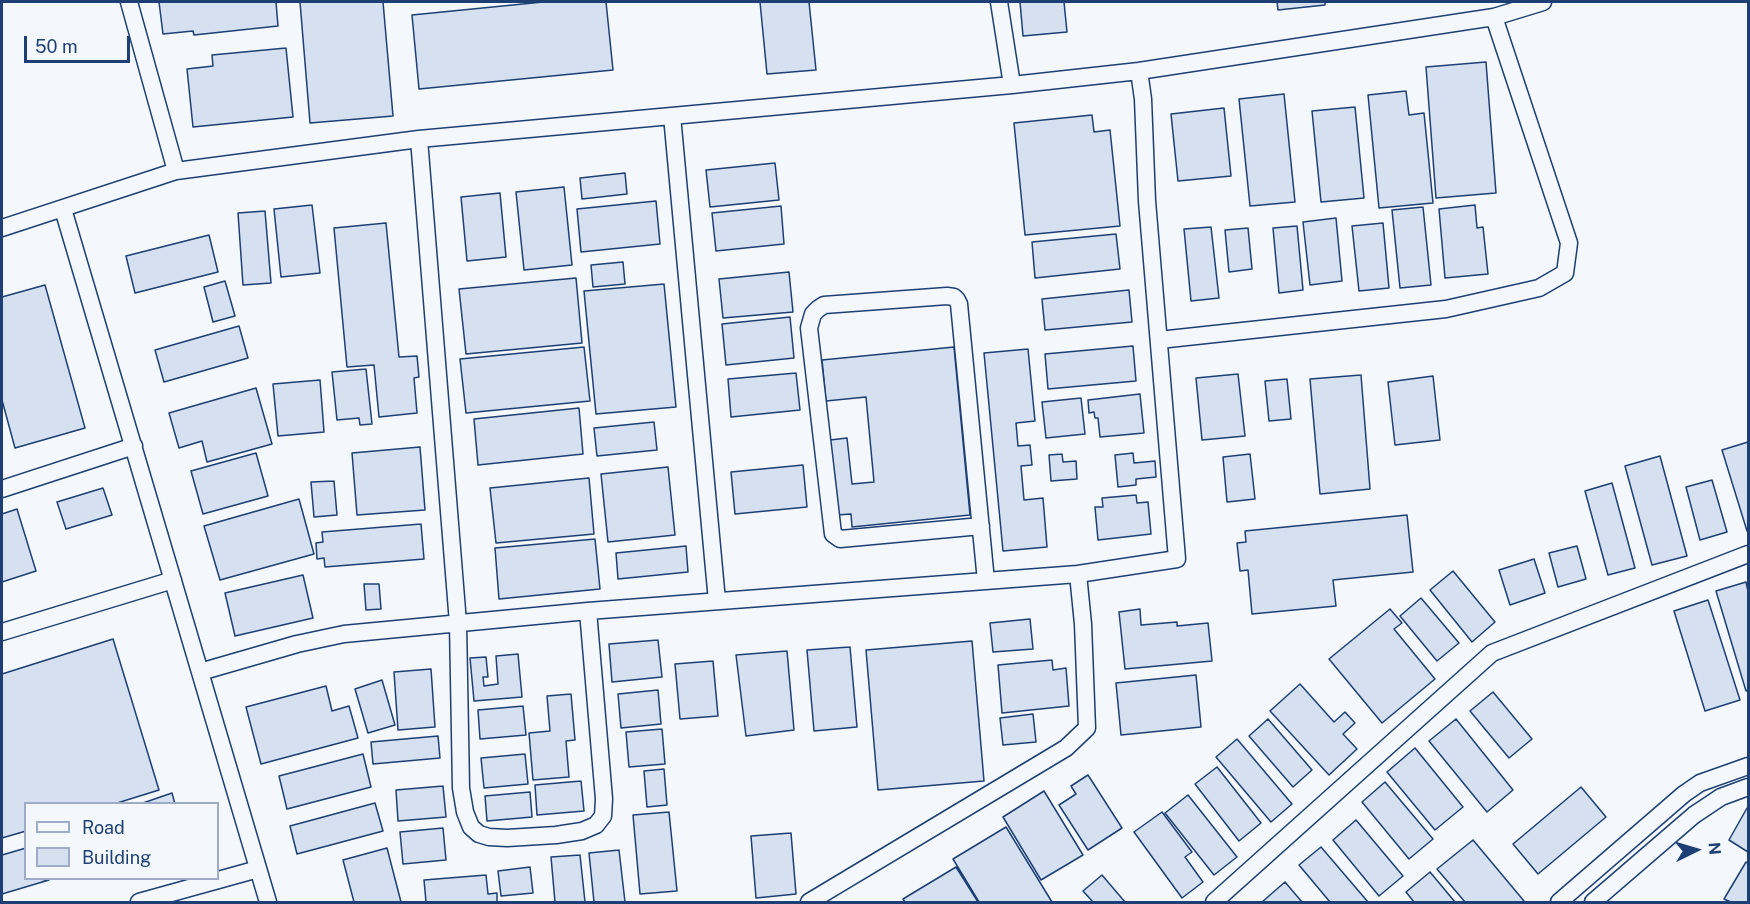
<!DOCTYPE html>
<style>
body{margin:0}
#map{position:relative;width:1750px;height:904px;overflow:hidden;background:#f4f7fb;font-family:"Public Sans",sans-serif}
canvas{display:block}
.frame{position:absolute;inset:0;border:3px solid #1d3f73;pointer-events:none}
.legend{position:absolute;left:24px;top:802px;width:195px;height:78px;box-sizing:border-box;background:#f4f7fb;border:2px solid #9eadc5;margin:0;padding:8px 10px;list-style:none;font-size:18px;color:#1d3f73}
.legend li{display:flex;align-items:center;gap:12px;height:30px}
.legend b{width:30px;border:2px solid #9eadc5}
.north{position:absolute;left:1666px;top:820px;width:60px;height:60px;-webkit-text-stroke:4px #f4f7fb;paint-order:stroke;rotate:85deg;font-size:16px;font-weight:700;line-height:24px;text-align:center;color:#1d3f73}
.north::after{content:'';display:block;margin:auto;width:21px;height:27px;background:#1d3f73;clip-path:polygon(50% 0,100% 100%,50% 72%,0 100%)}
.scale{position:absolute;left:24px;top:36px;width:106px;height:27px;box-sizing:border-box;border:3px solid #1d3f73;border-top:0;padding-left:8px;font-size:18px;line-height:21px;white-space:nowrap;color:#1d3f73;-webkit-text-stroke:4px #f4f7fb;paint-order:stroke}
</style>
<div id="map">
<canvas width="1750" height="904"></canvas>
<div class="frame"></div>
<ul class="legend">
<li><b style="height:8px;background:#f4f7fb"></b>Road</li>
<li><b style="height:16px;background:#d5e0f0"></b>Building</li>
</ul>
<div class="north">N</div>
<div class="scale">50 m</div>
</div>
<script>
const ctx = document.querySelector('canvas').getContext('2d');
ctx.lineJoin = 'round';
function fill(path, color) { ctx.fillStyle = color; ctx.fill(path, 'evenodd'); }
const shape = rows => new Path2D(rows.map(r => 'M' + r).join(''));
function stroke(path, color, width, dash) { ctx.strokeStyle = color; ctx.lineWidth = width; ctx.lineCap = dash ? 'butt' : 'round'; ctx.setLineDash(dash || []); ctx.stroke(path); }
const building = shape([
 [159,2,276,2,278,26,194,35,193,31,163,34,159,2],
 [300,2,383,2,393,116,310,123,300,2],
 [543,2,606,2,613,70,419,89,412,15,543,2],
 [760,2,809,2,816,70,767,74,760,2],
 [1020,2,1064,2,1067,32,1023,36,1020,2],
 [1277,2,1325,2,1325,5,1278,10,1277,2],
 [286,48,293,117,193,127,187,69,213,66,212,55,286,48],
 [1486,62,1496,193,1436,198,1426,67,1486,62],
 [1406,91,1409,115,1424,113,1433,203,1379,208,1368,95,1406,91],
 [1284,94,1295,202,1250,206,1239,99,1284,94],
 [1355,107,1364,198,1321,202,1312,111,1355,107],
 [1224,108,1231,176,1178,181,1171,114,1224,108],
 [1092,115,1094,132,1110,130,1120,226,1025,235,1014,123,1092,115],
 [775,163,779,200,710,207,706,170,775,163],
 [625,173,627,194,582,199,580,178,625,173],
 [564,187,572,265,524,270,516,192,564,187],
 [500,193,506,257,467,261,461,197,500,193],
 [656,201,660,244,581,252,577,209,656,201],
 [312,205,320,273,281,277,274,209,312,205],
 [1475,205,1477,228,1483,227,1488,274,1445,278,1439,209,1475,205],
 [781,206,784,244,716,251,712,213,781,206],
 [1423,207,1431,285,1400,288,1392,210,1423,207],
 [265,211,271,283,243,285,238,213,265,211],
 [1336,218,1342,281,1310,285,1303,222,1336,218],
 [386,223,399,357,417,356,419,377,414,378,417,413,379,417,374,365,347,367,334,228,386,223],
 [1383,223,1389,288,1359,291,1352,226,1383,223],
 [1297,226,1303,290,1279,293,1273,228,1297,226],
 [1211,227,1219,298,1191,301,1184,229,1211,227],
 [1248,228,1252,269,1229,272,1225,230,1248,228],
 [1116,234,1120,269,1035,278,1032,242,1116,234],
 [209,235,218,272,135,293,126,256,209,235],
 [623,262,625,284,593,287,591,265,623,262],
 [789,272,793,312,723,318,719,279,789,272],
 [576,278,582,343,466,354,459,289,576,278],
 [225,281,235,316,213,322,204,287,225,281],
 [664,284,676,407,596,414,584,291,664,284],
 [45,285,85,428,15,448,2,400,2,297,45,285],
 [1129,290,1132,322,1045,330,1042,299,1129,290],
 [790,317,794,358,726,365,722,324,790,317],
 [239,326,248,358,164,382,155,350,239,326],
 [1133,346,1136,381,1048,389,1045,354,1133,346],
 [584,347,590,401,466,413,460,359,584,347],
 [954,347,970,515,852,527,851,514,837,515,830,440,847,438,852,484,874,482,866,397,826,401,822,360,954,347],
 [1028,349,1035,421,1016,423,1018,446,1030,445,1032,465,1021,466,1024,500,1043,498,1047,547,1003,551,984,353,1028,349],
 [366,369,372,424,360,425,359,418,337,420,332,372,366,369],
 [796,373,800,410,731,417,728,379,796,373],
 [1238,374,1245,436,1202,440,1196,378,1238,374],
 [1361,375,1370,489,1320,494,1310,379,1361,375],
 [1433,376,1440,440,1395,445,1388,382,1433,376],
 [1287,379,1291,419,1269,421,1265,381,1287,379],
 [320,380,324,432,278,436,273,384,320,380],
 [256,388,272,444,207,462,202,441,179,448,169,413,256,388],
 [1140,394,1144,433,1100,437,1098,418,1095,418,1094,412,1089,413,1088,400,1140,394],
 [1081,398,1085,434,1046,438,1042,402,1081,398],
 [579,408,583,454,478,465,474,419,579,408],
 [654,422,657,450,597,456,594,428,654,422],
 [1748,442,1748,531,1747,531,1722,450,1748,442],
 [420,447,425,510,357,515,352,453,420,447],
 [256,453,268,496,203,514,191,471,256,453],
 [1133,453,1134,463,1155,461,1156,477,1136,479,1136,485,1118,487,1115,455,1133,453],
 [1062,454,1063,462,1076,461,1077,479,1051,481,1049,455,1062,454],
 [1250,454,1255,499,1227,502,1223,457,1250,454],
 [1660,456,1687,556,1652,565,1625,466,1660,456],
 [803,465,807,507,735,514,731,472,803,465],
 [668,467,675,535,608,542,601,474,668,467],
 [589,478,594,534,496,543,490,488,589,478],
 [1712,480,1727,532,1700,540,1686,487,1712,480],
 [334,481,337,515,314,517,311,482,334,481],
 [1612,483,1635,568,1608,575,1585,491,1612,483],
 [103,488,112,515,66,529,57,502,103,488],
 [1136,495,1137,503,1148,502,1151,534,1098,540,1095,507,1103,507,1102,498,1136,495],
 [299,499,314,554,220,580,204,526,299,499],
 [17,509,36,571,2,582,2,514,17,509],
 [1407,515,1413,572,1333,580,1336,606,1252,614,1248,570,1240,571,1237,543,1246,542,1245,531,1407,515],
 [421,524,424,559,325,567,324,558,317,559,316,543,323,542,322,532,421,524],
 [595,539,600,589,499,599,495,548,595,539],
 [686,546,688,572,618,579,616,553,686,546],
 [1577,546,1586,579,1558,587,1549,553,1577,546],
 [1534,559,1545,593,1510,605,1499,570,1534,559],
 [1453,571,1495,622,1472,642,1430,590,1453,571],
 [303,575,313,618,235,636,225,593,303,575],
 [1746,582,1748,591,1748,690,1746,691,1716,591,1746,582],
 [364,584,379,584,381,609,366,610,364,584],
 [1421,598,1459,643,1437,661,1400,616,1421,598],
 [1708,600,1740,700,1705,711,1674,611,1708,600],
 [1140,609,1141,625,1177,622,1177,626,1208,623,1212,661,1125,669,1119,612,1140,609],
 [1390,609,1402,623,1394,629,1435,679,1382,723,1329,659,1390,609],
 [1030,619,1033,649,993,652,990,623,1030,619],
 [113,639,159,790,114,804,26,804,26,831,2,838,2,674,113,639],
 [658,640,662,677,612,682,609,644,658,640],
 [972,641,984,781,878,790,866,650,972,641],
 [850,647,857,727,814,731,807,650,850,647],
 [787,651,794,730,746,736,736,655,787,651],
 [518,654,522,697,474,701,470,658,486,657,488,677,483,677,484,686,498,684,496,656,518,654],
 [1052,660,1053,670,1066,668,1069,706,1002,713,998,665,1052,660],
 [713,661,718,716,680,719,675,664,713,661],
 [431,669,435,727,398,730,394,672,431,669],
 [1196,675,1201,727,1121,735,1116,683,1196,675],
 [382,680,395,725,368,733,355,689,382,680],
 [1300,684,1334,722,1345,712,1355,723,1343,734,1357,749,1329,775,1270,711,1300,684],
 [326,686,332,711,349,706,358,738,261,764,246,707,326,686],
 [658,690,661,724,621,728,618,694,658,690],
 [1493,692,1532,739,1509,758,1470,711,1493,692],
 [571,694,575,740,566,741,569,777,533,780,529,733,550,731,547,696,571,694],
 [523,706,526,735,480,739,478,710,523,706],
 [1033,714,1036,742,1003,745,1000,718,1033,714],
 [1268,719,1312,770,1293,787,1249,736,1268,719],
 [1456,719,1513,790,1487,812,1429,741,1456,719],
 [662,729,665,764,629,767,626,732,662,729],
 [438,736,440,758,373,764,371,742,438,736],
 [1237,739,1292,804,1271,822,1216,757,1237,739],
 [1415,748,1463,807,1435,830,1387,772,1415,748],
 [363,754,371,787,287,809,279,776,363,754],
 [525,754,528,784,484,788,481,758,525,754],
 [1217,767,1261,823,1239,841,1195,784,1217,767],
 [664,769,667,805,647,807,644,771,664,769],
 [1088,775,1122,828,1088,850,1059,805,1076,794,1071,786,1088,775],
 [581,781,584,811,537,815,535,785,581,781],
 [1385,782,1433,839,1409,859,1362,802,1385,782],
 [443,786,446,817,398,821,396,790,443,786],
 [1581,787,1606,817,1538,874,1513,844,1581,787],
 [1044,791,1083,855,1041,880,1003,817,1044,791],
 [530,792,532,817,487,821,485,796,530,792],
 [172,793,175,804,140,804,172,793],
 [1188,795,1237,857,1214,875,1165,813,1188,795],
 [375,803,383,831,297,854,290,826,375,803],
 [1747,808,1748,809,1748,852,1729,840,1747,808],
 [669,812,677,891,640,894,633,815,669,812],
 [1162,812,1192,852,1185,857,1203,882,1182,898,1134,832,1162,812],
 [1356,820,1403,876,1379,896,1333,840,1356,820],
 [1006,827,1052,902,979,902,953,859,1006,827],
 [443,828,446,860,403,864,400,832,443,828],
 [791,833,796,894,756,898,751,836,791,833],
 [1473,840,1524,901,1522,902,1465,902,1437,869,1473,840],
 [1321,847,1368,902,1330,902,1299,865,1321,847],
 [26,848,26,878,49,880,2,894,2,855,26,848],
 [387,848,401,902,354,902,343,860,387,848],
 [619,850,625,902,594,902,589,853,619,850],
 [580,855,585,902,555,902,551,857,580,855],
 [1746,862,1748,863,1748,902,1731,902,1724,899,1746,862],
 [530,867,533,893,501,896,498,871,530,867],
 [956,867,978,902,905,902,903,899,956,867],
 [1430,872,1455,902,1414,902,1406,892,1430,872],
 [486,875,488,894,497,893,497,902,426,902,424,880,486,875],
 [1102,875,1125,902,1093,902,1083,891,1102,875],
 [1285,882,1302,902,1262,902,1285,882]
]);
fill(building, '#d5e0f0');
stroke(building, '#1d3f73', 1.5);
const minor = shape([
 [129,2,176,171],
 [999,2,1012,85],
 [672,116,717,601],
 [419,139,458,623,461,788,465,812,471,827,479,834,489,837,507,838,556,835,582,831,596,825,603,816,604,799,588,611],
 [63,209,268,902],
 [2,228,176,171,419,139,1012,85,1139,71,1494,17,1543,2],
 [1159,340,1446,309,1539,288,1565,273,1569,243,1494,17],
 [2,489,134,446],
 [981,526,840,539,833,534,809,328,813,314,818,309,824,305,947,296,954,297,957,300,959,304,986,581],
 [2,632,173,580],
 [200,672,297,644,344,634,588,611,1078,574],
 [139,902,258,869],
 [809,902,1066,748,1087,728,1083,624,1078,574,1177,559,1147,201,1143,99,1139,71],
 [1214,902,1492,653,1748,554],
 [1559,902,1684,794,1700,783,1748,766],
 [1593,902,1694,815,1721,797,1748,787]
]);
stroke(minor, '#1d3f73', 19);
stroke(minor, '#f4f7fb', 16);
</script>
